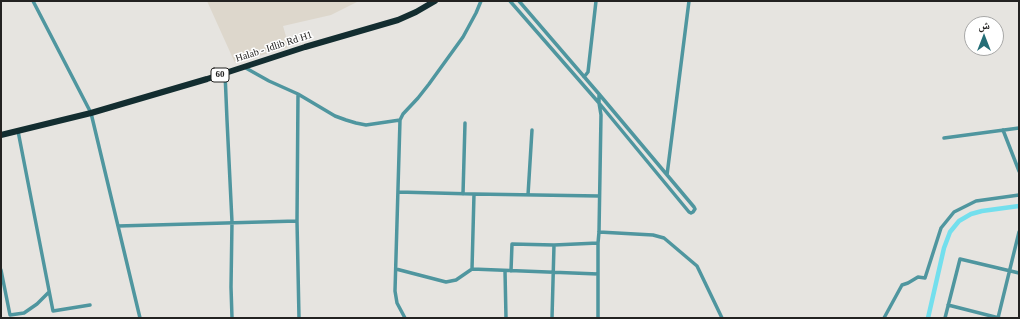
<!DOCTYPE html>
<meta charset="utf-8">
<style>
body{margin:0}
#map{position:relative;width:1020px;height:319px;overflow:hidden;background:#e6e4e0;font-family:"Times New Roman","Noto Naskh Arabic",serif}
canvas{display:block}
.frame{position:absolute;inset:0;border:2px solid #232221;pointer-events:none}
.north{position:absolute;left:964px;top:16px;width:40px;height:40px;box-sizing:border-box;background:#fff;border:1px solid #a7a7a6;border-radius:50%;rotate:0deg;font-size:11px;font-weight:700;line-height:16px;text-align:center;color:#232221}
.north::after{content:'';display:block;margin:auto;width:14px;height:18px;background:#236d76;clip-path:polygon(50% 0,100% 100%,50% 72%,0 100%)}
</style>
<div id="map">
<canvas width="1020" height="319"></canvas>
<div class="frame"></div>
<div class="north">ش</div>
</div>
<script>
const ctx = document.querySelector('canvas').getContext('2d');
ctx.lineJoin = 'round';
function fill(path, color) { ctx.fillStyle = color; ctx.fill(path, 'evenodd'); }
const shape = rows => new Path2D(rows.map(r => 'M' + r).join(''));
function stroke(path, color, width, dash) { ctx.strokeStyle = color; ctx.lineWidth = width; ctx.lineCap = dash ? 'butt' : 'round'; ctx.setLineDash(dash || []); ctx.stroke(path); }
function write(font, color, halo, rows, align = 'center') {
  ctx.font = font + ' "Times New Roman",serif'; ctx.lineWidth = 3; ctx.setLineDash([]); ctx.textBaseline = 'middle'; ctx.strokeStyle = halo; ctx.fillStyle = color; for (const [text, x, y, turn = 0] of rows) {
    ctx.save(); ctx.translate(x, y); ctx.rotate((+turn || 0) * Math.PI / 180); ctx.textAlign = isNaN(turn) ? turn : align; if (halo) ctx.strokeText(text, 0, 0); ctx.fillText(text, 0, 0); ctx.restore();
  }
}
fill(shape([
 [207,1,359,1,331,15,283,26,289,47,235,63]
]), '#ddd7cc');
stroke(shape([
 [928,318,944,248,950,232,959,221,971,214,982,211,1019,206]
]), '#73dfed', 4.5);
stroke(shape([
 [33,1,91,113,140,318],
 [510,1,599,103,689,212,691,213,693,212,695,209,694,207,599,94,519,1],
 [244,67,269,81,298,94,335,116,346,120,356,123,366,125,400,120,403,114,418,98,429,84,463,37,476,13,481,1],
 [225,73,227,120,232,222,231,287,232,318],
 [584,77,588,72,596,1],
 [298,94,297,221,299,318],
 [400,120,395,291,397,303,405,318],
 [1003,130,1019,171],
 [18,131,53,311,90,305],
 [944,138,1019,128],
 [667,175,689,1],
 [398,192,474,194,599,196],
 [463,194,465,123],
 [528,195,532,130],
 [118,226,297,221],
 [599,232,653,235,664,238,697,266,722,318],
 [396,269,446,282,456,280,472,269,598,274],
 [472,269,474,194],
 [1,270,10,315,24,313,37,304,49,292],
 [505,271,506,318],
 [511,271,512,244,554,245,598,243],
 [948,305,999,318],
 [552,318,554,245],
 [598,318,598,243,599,232,601,115,599,103,599,94],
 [884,318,902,285,908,283,918,277,925,278,941,228,954,212,976,201,1019,195],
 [945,318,960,259,1019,273],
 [998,318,1019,232]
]), '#4f969f', 3.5);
stroke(shape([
 [1,135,91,113,207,79,305,47,398,20,416,12,435,1]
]), '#132d30', 6);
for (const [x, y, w] of [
 [220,75,18]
]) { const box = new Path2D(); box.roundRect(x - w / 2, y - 7, w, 14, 3); ctx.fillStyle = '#fff'; ctx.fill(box); stroke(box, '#232221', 1); }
write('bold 9px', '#232221', null, [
 ["60",220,75]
]);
write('10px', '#232221', '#fff', [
 ["Halab - Idlib Rd H1",274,47,-18]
]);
</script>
